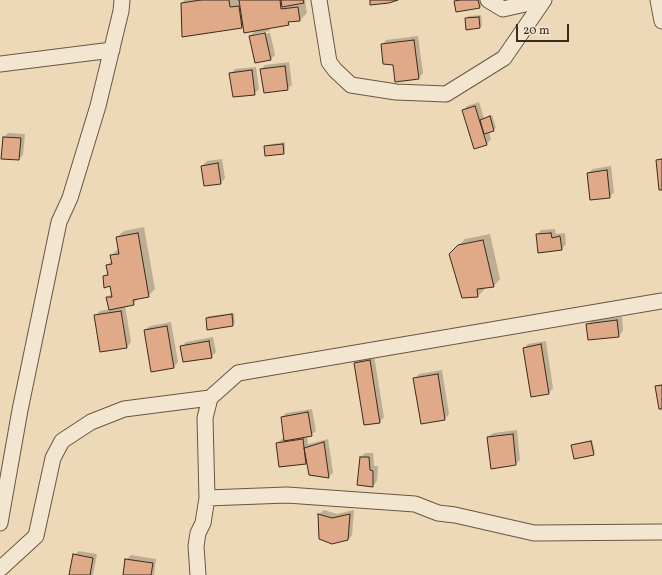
<!DOCTYPE html>
<style>
body{margin:0}
#map{position:relative;width:662px;height:575px;overflow:hidden;background:#edd9b8;font-family:Vollkorn,serif}
canvas{display:block}
.scale{position:absolute;left:516px;top:24px;width:53px;height:18px;box-sizing:border-box;border:2px solid #3b2a1e;border-top:0;padding-left:5px;font-size:12px;line-height:14px;white-space:nowrap;color:#3b2a1e;-webkit-text-stroke:3px #f3e6d1;paint-order:stroke}
</style>
<div id="map">
<canvas width="662" height="575"></canvas>
<div class="scale">20 m</div>
</div>
<script>
const ctx = document.querySelector('canvas').getContext('2d');
ctx.lineJoin = 'round';
function fill(path, color) { ctx.fillStyle = color; ctx.fill(path, 'evenodd'); }
const shape = rows => new Path2D(rows.map(r => 'M' + r).join(''));
function stroke(path, color, width, dash) { ctx.strokeStyle = color; ctx.lineWidth = width; ctx.lineCap = dash ? 'butt' : 'round'; ctx.setLineDash(dash || []); ctx.stroke(path); }
fill(shape([
 [185,0,306,0,305,1,307,13,300,20,292,20,288,24,269,28,275,55,271,59,250,36,256,30,244,25,242,27,182,3],
 [269,31,270,33,254,36,254,34],
 [457,0,480,0,481,6,479,8,456,1],
 [481,15,482,25,480,27,467,18,468,16],
 [418,36,423,73,419,78,394,64,382,45,386,40],
 [289,62,292,85,287,89,261,70,265,65],
 [256,67,259,89,254,94,231,74,235,69],
 [479,102,484,118,492,115,496,128,489,132,491,139,487,144,475,148,463,111,467,106],
 [8,133,25,134,23,155,19,159,4,137],
 [285,142,285,151,283,153,265,147,267,145],
 [222,159,225,178,221,183,205,185,202,166,207,161],
 [611,166,614,192,610,197,588,173,593,169],
 [144,227,155,289,148,296,140,297,133,304,125,306,131,342,127,347,96,315,100,311,110,309,107,298,112,293,111,285,104,277,108,272,107,266,112,260,111,256,118,249,117,237,124,231],
 [555,229,556,234,565,233,566,244,562,249,537,235,541,230],
 [490,234,500,279,494,286,484,287,485,289,478,296,462,297,450,254,465,239],
 [234,313,235,323,233,325,208,329,207,318,209,316],
 [622,317,623,331,619,336,589,339,588,325,592,320],
 [171,322,178,362,174,367,145,330,150,326],
 [213,337,216,352,211,357,182,346,186,342],
 [546,341,553,388,549,393,531,396,524,348,528,344],
 [374,356,384,417,380,422,355,363,359,359],
 [442,370,449,414,445,419,415,379,419,374],
 [312,409,316,431,311,435,307,436,308,444,328,439,333,473,328,477,307,461,305,463,277,443,282,439,285,438,282,417,286,413],
 [517,430,520,460,516,464,488,437,493,433],
 [592,440,595,452,593,454,572,446,574,444],
 [365,453,373,453,374,466,378,466,377,481,373,486,361,457],
 [324,510,337,514,354,510,352,535,348,540,320,539,319,514],
 [79,551,97,554,93,575,70,575,74,555],
 [131,555,156,559,154,575,124,575,126,560]
]), '#0003');
const building = shape([
 [201,0,229,0,230,7,239,6,242,28,182,37,181,3,201,0],
 [239,0,280,0,281,9,298,7,300,21,288,22,289,25,244,33,239,0],
 [281,0,303,0,304,3,282,7,281,0],
 [370,0,398,0,389,3,370,5,370,0],
 [460,0,478,0,480,8,456,12,454,1,460,0],
 [479,17,480,28,466,30,465,18,479,17],
 [265,33,271,60,255,63,249,36,265,33],
 [414,40,419,79,395,82,393,65,383,64,381,44,414,40],
 [285,66,288,90,264,93,260,69,285,66],
 [252,70,255,95,233,97,229,73,252,70],
 [475,106,487,145,474,149,462,110,475,106],
 [490,116,494,131,484,134,480,120,490,116],
 [3,137,21,138,19,160,1,159,3,137],
 [283,144,284,154,265,156,264,146,283,144],
 [662,159,662,190,659,190,656,160,662,159],
 [218,163,221,184,204,186,201,166,218,163],
 [607,170,610,198,590,200,587,173,607,170],
 [138,233,149,297,133,300,134,305,109,310,106,297,112,297,110,286,104,288,103,276,108,275,106,265,112,264,110,255,119,254,116,237,138,233],
 [551,233,552,238,560,236,562,250,538,253,536,234,551,233],
 [483,240,494,287,477,289,478,297,462,298,449,254,458,245,483,240],
 [121,311,127,348,100,352,94,315,121,311],
 [232,314,233,326,207,330,206,318,232,314],
 [617,320,619,337,588,340,586,324,617,320],
 [167,326,174,368,151,372,144,330,167,326],
 [209,341,212,358,183,362,180,346,209,341],
 [541,344,549,394,531,397,523,348,541,344],
 [370,360,380,423,364,425,354,363,370,360],
 [438,374,445,420,421,424,413,378,438,374],
 [662,385,662,409,659,409,655,386,662,385],
 [308,412,312,436,284,441,281,417,308,412],
 [513,434,516,465,491,469,487,437,513,434],
 [303,439,306,464,279,467,276,443,303,439],
 [591,441,594,455,574,459,571,445,591,441],
 [324,442,329,478,309,475,304,448,324,442],
 [360,457,369,457,370,470,373,471,373,487,357,485,360,457],
 [318,514,332,518,350,514,348,540,332,544,319,539,318,514],
 [73,554,93,558,90,575,69,575,73,554],
 [125,559,153,563,151,575,123,575,125,559]
]);
fill(building, '#e0a988');
stroke(building, '#3b2a1e', 1);
const street = shape([
 [319,0,329,62,335,70,351,85,396,92,446,94,504,58,544,0],
 [488,0,503,9,543,0],
 [658,0,662,21],
 [0,64,112,50],
 [207,498,287,495,415,504,438,513,455,515,534,533,662,532],
 [0,523,20,410,59,222,70,198,98,106,121,11,122,0],
 [0,569,36,536,53,458,62,441,91,422,124,409,210,398],
 [198,575,196,546,198,533,203,523,207,498,205,418,210,398,238,373,662,301]
]);
stroke(street, '#685644', 17);
stroke(street, '#f3e6d1', 15);
</script>
